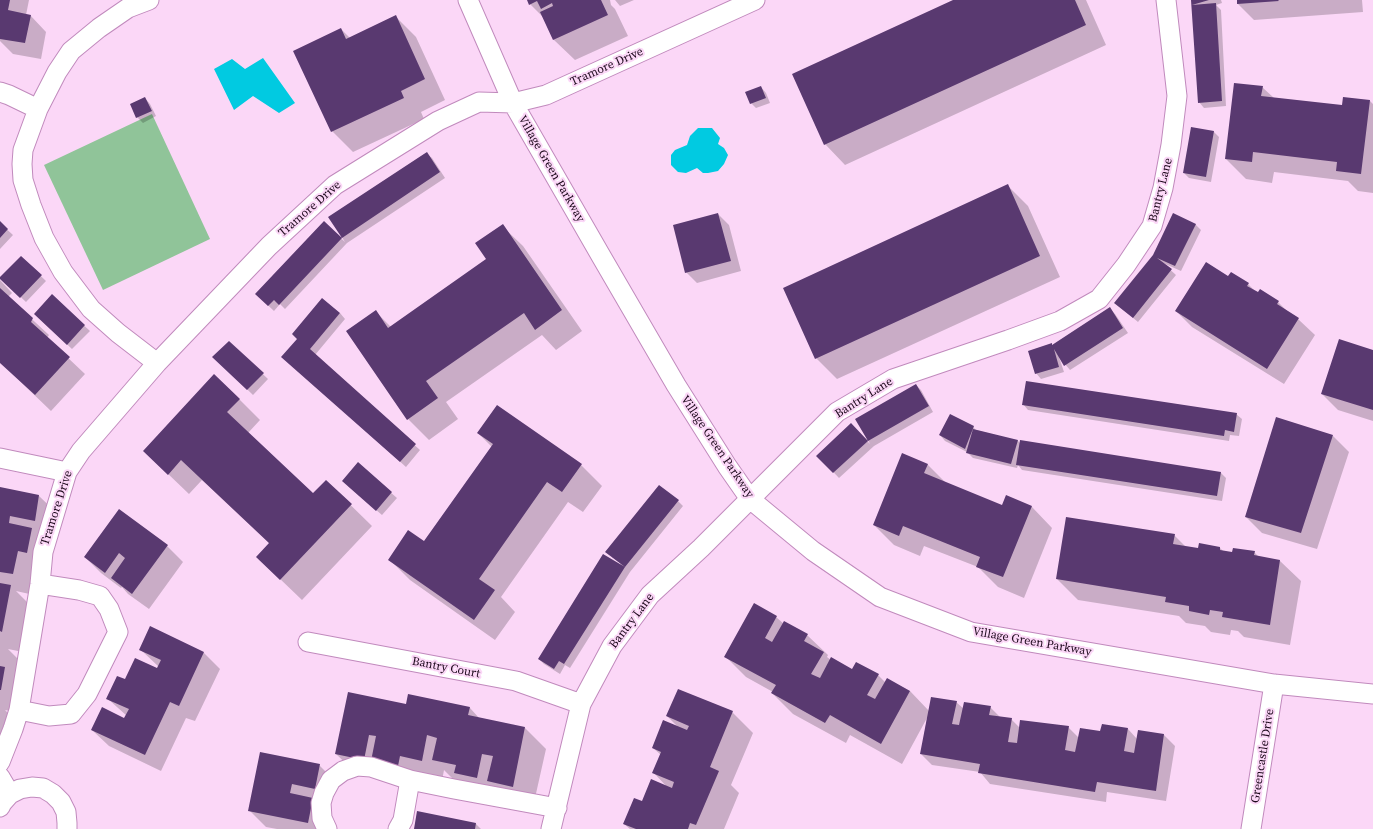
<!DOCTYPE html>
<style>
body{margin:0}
canvas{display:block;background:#fbd7f7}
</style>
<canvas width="1373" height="829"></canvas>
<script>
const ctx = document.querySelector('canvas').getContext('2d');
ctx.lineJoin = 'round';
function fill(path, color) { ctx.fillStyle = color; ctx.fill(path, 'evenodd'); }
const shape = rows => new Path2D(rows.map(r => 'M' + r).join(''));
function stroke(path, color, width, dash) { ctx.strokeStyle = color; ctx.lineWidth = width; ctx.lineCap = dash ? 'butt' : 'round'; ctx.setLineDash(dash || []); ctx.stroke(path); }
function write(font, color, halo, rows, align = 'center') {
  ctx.font = font + ' "Source Serif 4",serif'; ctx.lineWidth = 4; ctx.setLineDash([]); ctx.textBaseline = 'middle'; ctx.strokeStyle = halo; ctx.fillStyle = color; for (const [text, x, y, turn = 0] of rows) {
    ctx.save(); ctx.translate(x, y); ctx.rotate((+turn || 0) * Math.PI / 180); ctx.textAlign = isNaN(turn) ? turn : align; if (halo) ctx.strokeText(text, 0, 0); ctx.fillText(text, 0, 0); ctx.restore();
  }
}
fill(shape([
 [152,114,210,239,103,290,44,165]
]), '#90c499');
fill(shape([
 [263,58,295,103,279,113,253,96,234,110,214,69,232,59,245,69],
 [698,128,712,128,720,138,718,144,724,148,728,155,724,164,718,171,708,173,703,173,697,168,686,173,678,172,671,165,671,155,675,150,687,145,690,136]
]), '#01cae1');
fill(shape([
 [0,0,29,0,26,15,30,15,46,32,41,59,13,54,0,41],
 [528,0,610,0,611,5,615,9,628,36,575,60,554,40,544,18,530,4],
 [615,0,634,0,620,6],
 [956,0,1086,0,1106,45,845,165,825,144],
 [1192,0,1221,0,1222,3,1216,5,1221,10,1226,106,1204,108,1199,102],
 [1238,0,1362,0,1363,12,1254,20,1238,4],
 [395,16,416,37,445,100,421,112,424,119,353,152,332,131,341,29,350,38],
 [761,87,766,93,770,103,756,108,751,103],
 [1262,87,1274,98,1343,107,1344,98,1370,101,1373,104,1373,193,1358,191,1348,181,1274,172,1272,183,1246,179,1226,159],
 [145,98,150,104,156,116,143,123,137,117],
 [1192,128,1214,132,1219,137,1211,182,1189,178,1184,173],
 [426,153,432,158,445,178,347,243,285,309,280,304,274,311,256,294,324,222,345,242,329,217],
 [1008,186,1028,206,1060,277,837,379,816,358],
 [718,214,729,225,741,271,697,283,686,272],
 [0,223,13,235,0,249],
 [1195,224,1201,230,1181,271,1163,263,1176,275,1138,322,1121,308,1154,255],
 [502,226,523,246,582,331,556,350,542,335,446,402,458,419,429,440,408,419,376,312,391,327,488,259],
 [21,257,46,281,26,302,6,283],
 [1228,277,1248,284,1258,294,1278,302,1290,314,1298,319,1315,335,1284,384,1192,327,1176,311],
 [0,280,12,293,8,297,49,335,47,338,85,374,51,411,0,362],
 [52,296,90,331,72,349,40,319],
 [1110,309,1115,314,1128,333,1070,370,1059,357,1064,372,1041,379,1036,373,1052,345,1053,346],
 [340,313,345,319,315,355,420,450,406,467,288,362],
 [229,342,268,379,253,395,214,357],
 [1373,351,1373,421,1338,410,1322,394],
 [916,385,921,390,933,412,874,446,839,478,818,456,851,424,870,444,857,419],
 [239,399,260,420,248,433,313,495,326,481,372,526,302,600,278,577,269,543,202,480,189,494,165,471],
 [1023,404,1236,414,1242,419,1239,436,1230,435,1229,441,1028,410],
 [497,406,581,465,602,486,583,512,568,502,501,597,515,612,495,640,410,580,389,559,425,543,492,447,478,433],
 [973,427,976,430,1018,441,1021,444,1021,441,1221,473,1226,478,1222,501,1022,470,1018,465,1017,468,973,458,967,452,945,441,940,435],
 [1333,436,1349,452,1317,549,1262,533,1246,517],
 [902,455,928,465,947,484,1002,507,1006,497,1032,507,1052,528,1024,598,998,587,978,567,924,546,920,556,894,545,874,525],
 [358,464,397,498,382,515,348,486],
 [0,488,39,496,60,516,34,595,16,591,32,607,23,652,8,649,22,663,21,713,5,710,18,723,0,744],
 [678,501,683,506,630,572,570,668,565,665,560,674,544,664,539,659,621,564,612,557],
 [120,511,167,546,183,562,149,609,128,594,122,587,121,588,101,573,85,557],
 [1174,535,1186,547,1199,549,1220,548,1224,552,1233,553,1254,552,1259,557,1280,561,1301,581,1290,645,1244,637,1238,631,1231,630,1230,635,1211,632,1205,626,1186,623,1179,616,1078,600,1057,579],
 [754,605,776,617,784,624,807,635,828,655,827,657,831,660,852,671,878,675,885,682,887,679,910,691,929,711,956,702,964,709,990,707,1001,718,1011,719,1020,728,1068,727,1079,738,1101,732,1128,729,1137,739,1164,735,1175,746,1166,801,1107,792,1106,802,990,784,980,772,932,765,921,754,927,718,902,764,850,735,846,743,793,714,772,693,773,692,746,677,725,656],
 [151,628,204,653,220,669,195,721,186,718,161,771,109,746,92,730,125,719,127,716,108,699,158,669,159,667,141,650],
 [407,705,470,708,480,719,525,728,546,749,533,807,454,780,444,770,442,781,384,780,357,774,336,754],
 [732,712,753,733,731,785,739,793,724,829,630,829,624,824,642,802,667,787,654,773,661,755,653,748,679,728,667,716],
 [319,765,335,781,331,804,315,801,326,829,277,829,266,827,250,811],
 [418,812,476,824,481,829,415,829]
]), '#0003');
fill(shape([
 [0,0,10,0,8,10,31,15,25,43,0,39],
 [527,0,601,0,608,15,553,40,540,12,553,6,552,3,541,9,537,1,529,5],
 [953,0,1075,0,1086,25,824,145,792,74],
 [1191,0,1209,0,1192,5,1216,3,1222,101,1198,103],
 [1237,0,1278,0,1279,1,1237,4],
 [396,15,425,79,401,91,404,98,331,132,293,51,341,28,346,39],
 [1234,83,1263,86,1261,96,1342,105,1343,97,1370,100,1361,174,1336,171,1337,162,1253,152,1252,162,1225,159],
 [761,86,766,98,750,104,745,92],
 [145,97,152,111,136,118,130,104],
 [1191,127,1214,131,1206,177,1183,173],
 [427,152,440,172,342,238,328,217],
 [1008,184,1040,256,815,359,783,288],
 [718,213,731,261,685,273,673,225],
 [1173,213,1196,224,1175,266,1157,258,1172,269,1133,318,1114,303,1153,255],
 [0,221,8,229,0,238],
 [324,221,342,238,279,305,274,300,268,306,255,294],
 [503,224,562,310,535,330,524,313,426,381,438,398,407,420,346,331,376,310,388,328,486,259,475,243],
 [21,256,42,275,20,298,0,279,0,277],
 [1206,262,1228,276,1231,272,1249,283,1247,286,1258,292,1260,289,1279,301,1277,304,1299,318,1267,369,1175,311],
 [0,288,33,318,31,322,70,357,35,395,0,363],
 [52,294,85,325,67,345,34,314],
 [322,298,340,313,310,349,416,444,400,462,281,357,297,339,292,334],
 [1110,307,1123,328,1064,366,1054,349,1059,367,1035,374,1028,351,1052,343,1052,345],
 [1339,339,1373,350,1373,410,1321,394],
 [229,341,264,373,247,390,212,357],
 [214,374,240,399,227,412,313,493,326,480,352,504,280,580,256,557,269,543,181,460,168,475,143,451],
 [1026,381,1237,413,1234,432,1225,430,1224,436,1022,405],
 [916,384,929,406,868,441,855,419],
 [497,405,582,464,562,492,547,482,479,579,495,590,474,620,388,560,408,530,424,541,493,444,477,433],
 [950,414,974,426,965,449,939,435],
 [1276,417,1333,435,1301,533,1245,517],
 [851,423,868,441,833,473,816,456],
 [973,429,1018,440,1011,464,966,453],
 [1020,440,1221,472,1217,496,1016,465],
 [902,453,928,464,924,473,1002,505,1006,495,1032,506,1003,577,976,567,980,557,903,526,899,536,873,525],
 [358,462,392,492,376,511,342,481],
 [659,485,679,500,625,567,605,552],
 [0,487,39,495,35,521,10,516,9,523,32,528,27,553,18,551,13,574,0,572],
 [119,509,168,545,132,594,111,578,125,558,119,553,105,573,84,557],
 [1066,517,1175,534,1173,544,1198,548,1199,543,1220,547,1220,550,1232,552,1233,548,1255,551,1254,555,1280,560,1270,625,1222,617,1223,612,1210,610,1209,615,1189,611,1189,606,1165,602,1166,597,1056,579],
 [603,554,625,567,564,664,559,661,554,669,538,659],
 [0,583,11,585,2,632,0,631],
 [754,603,777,616,765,638,772,642,784,621,808,634,804,641,824,652,811,674,820,678,831,657,852,669,856,662,879,674,867,695,875,699,887,678,910,691,881,744,830,715,825,723,771,693,776,685,724,657],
 [150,626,204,652,179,706,170,702,145,755,91,730,102,707,124,718,129,709,106,699,117,676,125,679,135,658,157,668,161,660,139,650],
 [0,666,5,667,1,690,0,690],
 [678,689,733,711,710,767,719,771,696,825,690,823,688,829,636,829,623,824,634,798,642,801,651,779,672,788,674,782,652,773,661,752,652,748,663,720,687,730,689,726,666,716],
 [348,692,406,704,408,694,470,707,468,715,525,727,513,787,487,781,493,756,482,754,477,778,454,773,456,765,432,760,437,738,427,735,422,761,400,756,398,766,371,761,376,736,369,735,364,760,335,754],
 [931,697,957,701,952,724,959,725,964,702,991,706,989,715,1012,718,1008,742,1017,743,1020,720,1069,726,1065,750,1075,752,1080,728,1100,731,1102,724,1128,728,1124,751,1134,753,1138,730,1164,734,1156,791,1097,782,1095,792,978,773,980,764,920,754],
 [260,752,320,764,315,789,292,784,290,793,313,798,308,823,248,811],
 [417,811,476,823,475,829,414,829]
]), '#593970');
const street = shape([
 [149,0,128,8,99,28,71,51,57,72,38,109,23,150,22,164,23,180,31,205,44,238,63,272,91,309,118,333,157,363],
 [468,0,513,103,601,256,676,385,727,466,750,499,813,551,880,597,971,632,1274,684,1373,694],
 [0,92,9,95,38,109],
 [0,458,67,472],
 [308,642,516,681,581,704],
 [19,710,49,716,71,714,87,694,118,632,109,609,100,596,79,590,40,584],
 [0,762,13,729,19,710,40,584,43,552,67,472,81,451,157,363,269,246,335,185,438,121,479,102,513,103,546,95,755,0],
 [0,777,10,794],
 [410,780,454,789,557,808],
 [0,807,2,803,10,794,20,789,32,787,43,788,53,794,61,802,66,812,67,823,67,829],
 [327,829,322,818,321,803,324,793,331,780,343,771,357,766,371,767,410,780,403,820,398,829],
 [551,829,581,704,612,646,650,595,701,548,837,412,893,379,1008,340,1060,321,1099,299,1126,265,1152,226,1163,188,1171,145,1177,96,1166,0],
 [1251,829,1274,684]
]);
stroke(street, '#c18abd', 21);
stroke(street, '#fff', 19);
write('12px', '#1e0a1d', '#fbd7f7', [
 ["Tramore Drive",607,67,-24],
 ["Village Green Parkway",551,169,60],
 ["Bantry Lane",1161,190,-76],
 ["Tramore Drive",310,209,-41],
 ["Bantry Lane",864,398,-32],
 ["Village Green Parkway",717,447,56],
 ["Tramore Drive",57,508,-72],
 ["Bantry Lane",632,621,-53],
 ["Village Green Parkway",1032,642,10],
 ["Bantry Court",446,668,11],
 ["Greencastle Drive",1263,756,-81]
]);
</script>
